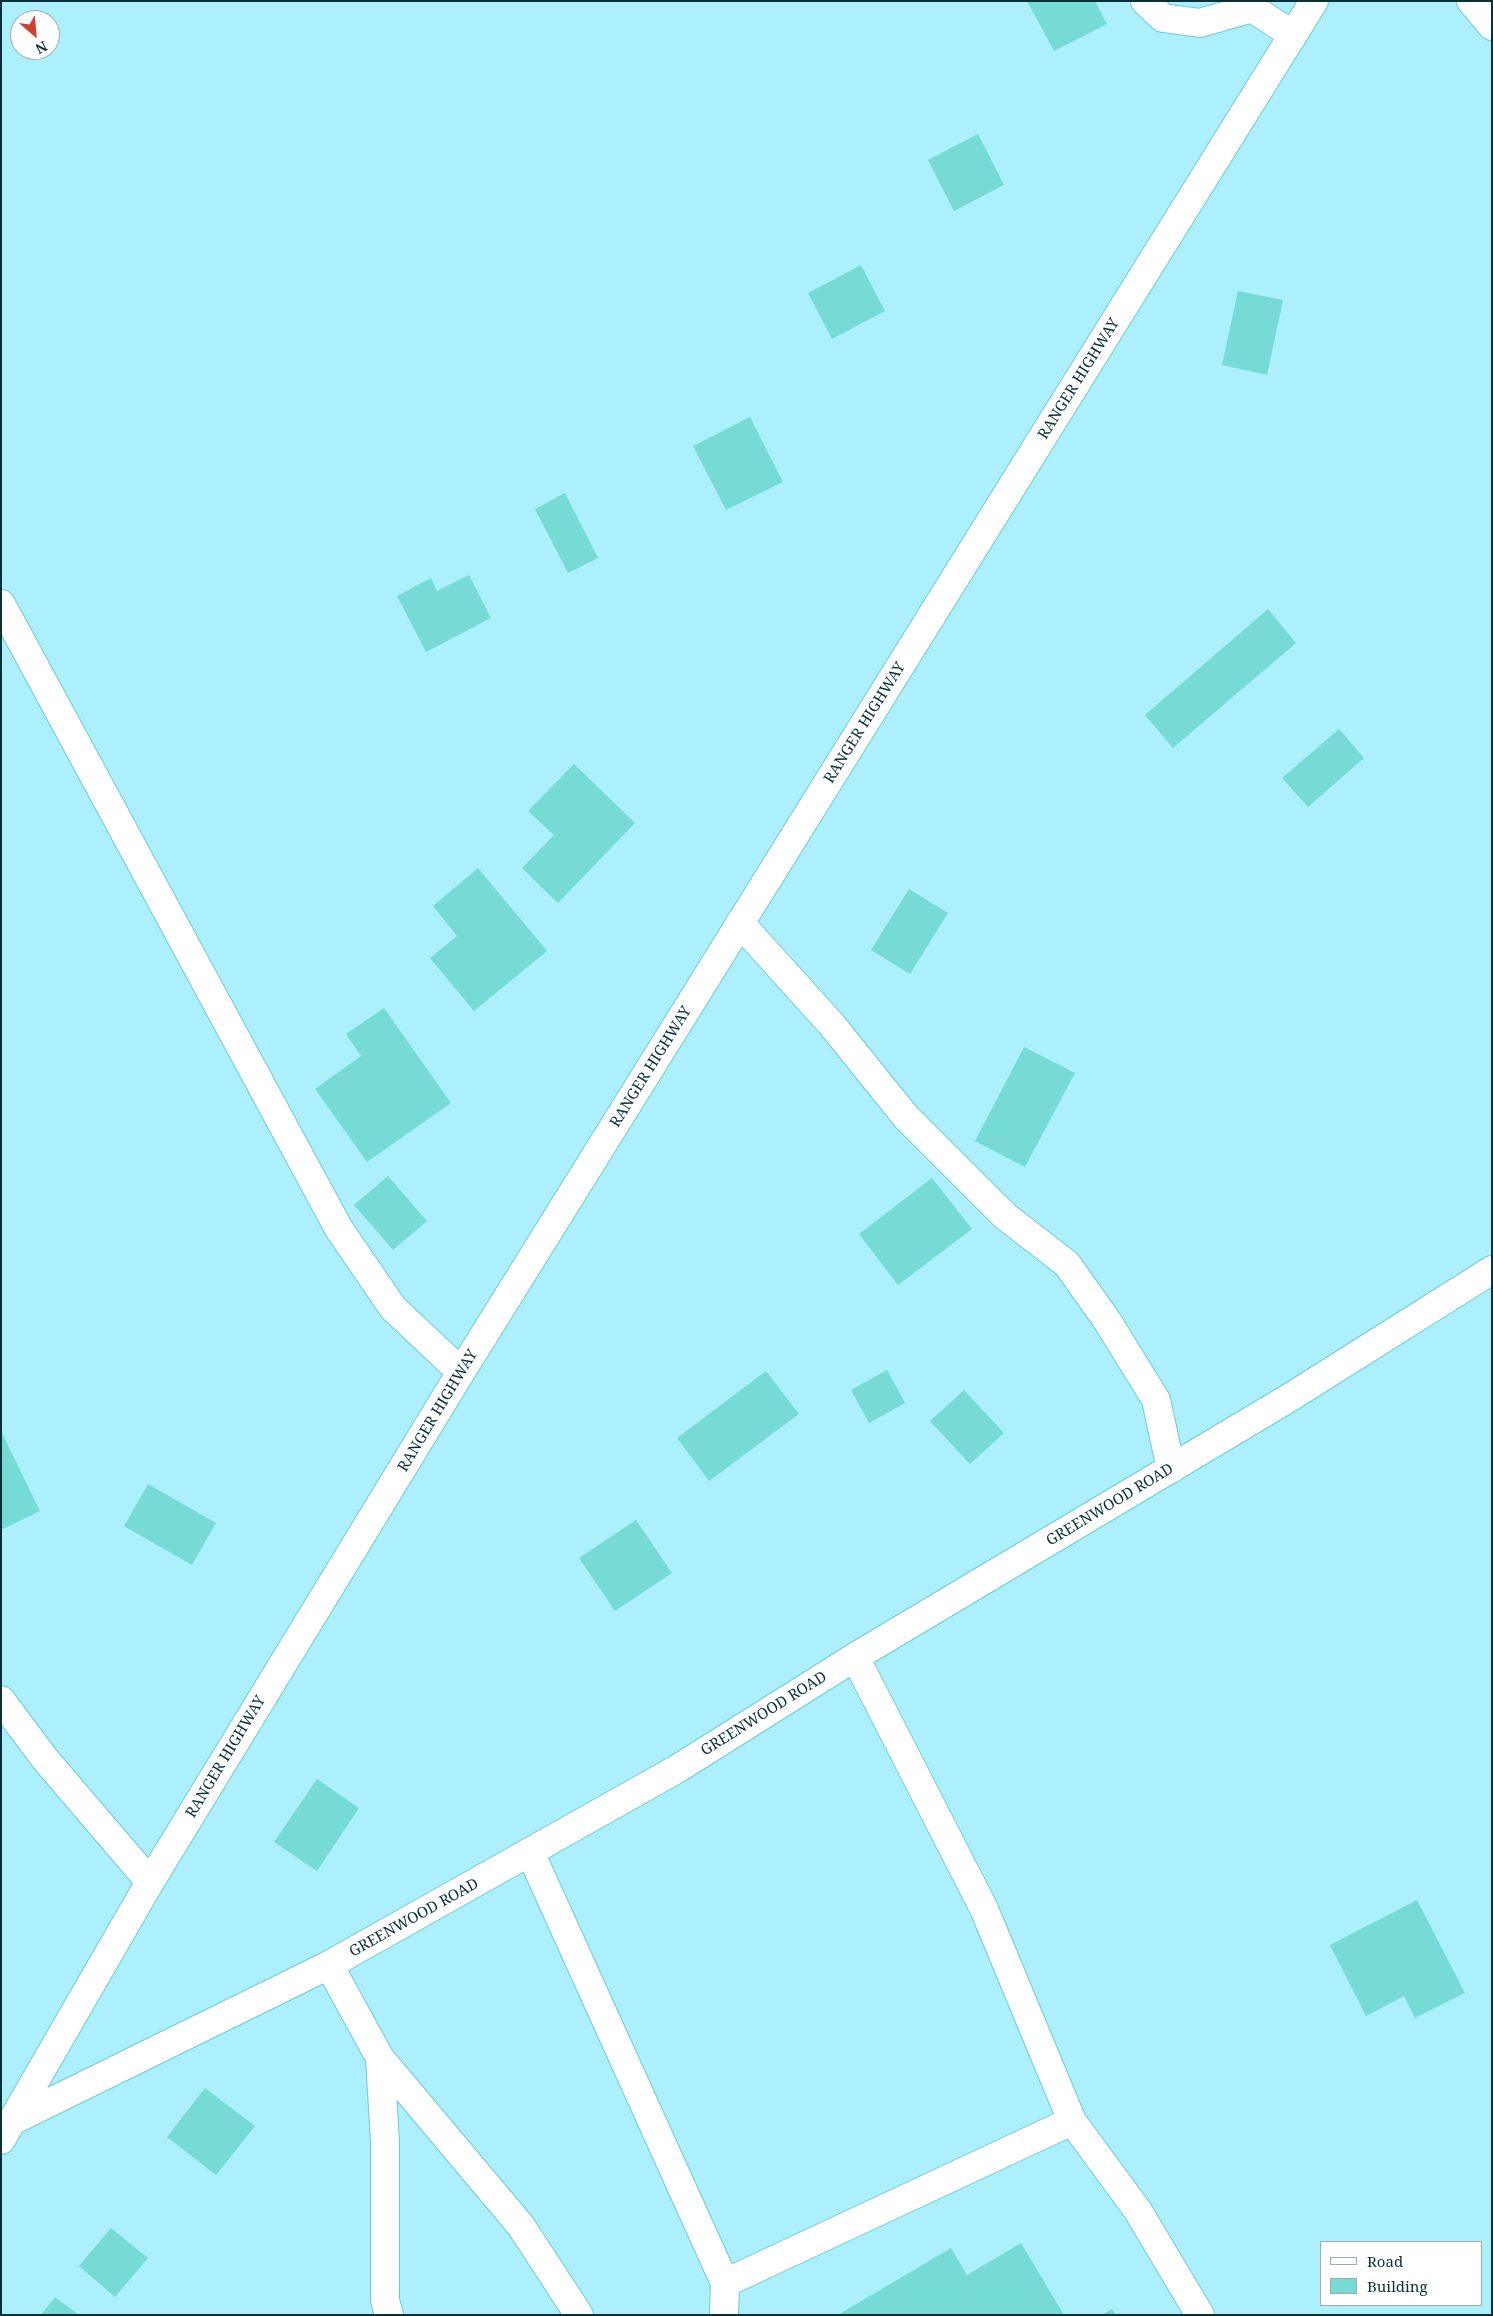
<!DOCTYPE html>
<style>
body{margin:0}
#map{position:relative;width:1493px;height:2316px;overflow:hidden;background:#abf0fc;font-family:"Noto Serif",serif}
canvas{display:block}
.frame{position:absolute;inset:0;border:2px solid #083036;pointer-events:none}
.legend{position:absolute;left:1320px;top:2241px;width:162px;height:65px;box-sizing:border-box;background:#fff;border:1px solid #9cacaf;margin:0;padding:6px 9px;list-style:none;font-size:15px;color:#083036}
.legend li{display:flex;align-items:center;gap:10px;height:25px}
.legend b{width:25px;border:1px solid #9cacaf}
.north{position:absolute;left:10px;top:10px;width:50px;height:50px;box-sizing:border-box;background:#fff;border:1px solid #9cacaf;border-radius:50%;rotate:153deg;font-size:14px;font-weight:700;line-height:20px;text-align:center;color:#083036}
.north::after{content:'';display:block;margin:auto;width:18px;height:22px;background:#cd4032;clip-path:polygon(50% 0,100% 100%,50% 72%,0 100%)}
</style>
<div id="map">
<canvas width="1493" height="2316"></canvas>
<div class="frame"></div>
<ul class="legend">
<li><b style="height:6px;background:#fff"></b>Road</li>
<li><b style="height:14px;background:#75dbd4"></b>Building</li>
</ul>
<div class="north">N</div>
</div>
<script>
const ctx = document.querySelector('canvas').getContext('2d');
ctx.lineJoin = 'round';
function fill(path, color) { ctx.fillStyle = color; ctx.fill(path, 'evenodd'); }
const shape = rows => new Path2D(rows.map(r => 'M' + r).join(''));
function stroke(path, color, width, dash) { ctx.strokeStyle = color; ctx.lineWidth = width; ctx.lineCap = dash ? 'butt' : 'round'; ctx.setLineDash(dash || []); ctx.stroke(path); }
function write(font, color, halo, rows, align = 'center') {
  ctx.font = font + ' "Noto Serif",serif'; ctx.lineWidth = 4.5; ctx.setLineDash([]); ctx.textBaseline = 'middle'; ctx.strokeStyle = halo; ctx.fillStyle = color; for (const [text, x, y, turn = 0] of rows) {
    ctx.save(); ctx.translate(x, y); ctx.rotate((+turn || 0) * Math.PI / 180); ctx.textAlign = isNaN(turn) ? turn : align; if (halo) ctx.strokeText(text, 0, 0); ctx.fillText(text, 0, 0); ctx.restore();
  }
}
fill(shape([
 [1027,1,1095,1,1107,24,1054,51],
 [978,134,1004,185,954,211,928,160],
 [861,265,885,311,832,339,808,293],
 [1238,291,1283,300,1267,375,1222,365],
 [750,417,783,482,726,510,693,446],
 [565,493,598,558,568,573,535,509],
 [469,575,491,618,426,652,397,596,431,578,437,591],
 [1268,609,1296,643,1173,748,1145,715],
 [1339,729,1364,758,1308,807,1282,778],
 [574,764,635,823,558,903,522,868,554,835,528,811],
 [478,868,547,951,474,1011,430,958,457,936,433,906],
 [909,889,948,913,910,974,871,950],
 [384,1008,451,1103,367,1162,315,1089,361,1056,346,1034],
 [1024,1047,1075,1073,1025,1167,975,1141],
 [388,1176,427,1221,393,1250,354,1205],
 [932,1178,972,1229,898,1285,859,1234],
 [887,1370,905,1403,869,1423,851,1390],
 [766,1371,799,1414,709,1481,677,1438],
 [964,1390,1004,1433,970,1464,930,1421],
 [1,1431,40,1511,1,1530],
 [148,1484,216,1523,192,1565,124,1526],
 [636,1520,672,1573,615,1611,579,1558],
 [317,1779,359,1808,317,1871,274,1842],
 [1417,1900,1465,1993,1415,2018,1404,1996,1366,2016,1330,1945],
 [205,2088,255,2126,216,2175,167,2137],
 [111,2228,148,2258,115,2297,79,2266],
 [1021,2243,1064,2315,838,2315,951,2248,967,2275],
 [55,2297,79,2315,41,2315],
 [1112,2309,1116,2315,1102,2315]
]), '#75dbd4');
const minor = shape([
 [1145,1,1163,18,1200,23,1252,8,1293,35],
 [1471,1,1492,26],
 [1,604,339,1229,393,1308,461,1372],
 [740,923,832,1025,906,1117,1005,1216,1067,1264,1108,1322,1156,1400,1171,1469],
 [855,1657,984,1909,1072,2121,1138,2211,1200,2315],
 [1,1700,45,1759,150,1882],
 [530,1852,725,2283,724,2315],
 [329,1965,380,2058,521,2226,579,2315],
 [380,2058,385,2142,385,2300,389,2315],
 [14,2120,329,1965,677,1769,855,1657,1289,1398,1492,1270],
 [725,2283,1072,2121]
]);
const major = shape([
 [1,2140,150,1882,461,1372,1314,1]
]);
stroke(minor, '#70c9d8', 30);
stroke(major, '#70c9d8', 30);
stroke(minor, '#fff', 28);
stroke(major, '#fff', 28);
write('15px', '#083036', '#fff', [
 ["RANGER HIGHWAY",1079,379,-58],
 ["RANGER HIGHWAY",865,723,-58],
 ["RANGER HIGHWAY",651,1067,-58],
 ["RANGER HIGHWAY",438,1411,-59],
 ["GREENWOOD ROAD",1110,1505,-31],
 ["GREENWOOD ROAD",764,1714,-32],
 ["RANGER HIGHWAY",226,1757,-59],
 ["GREENWOOD ROAD",414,1918,-29]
]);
</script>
